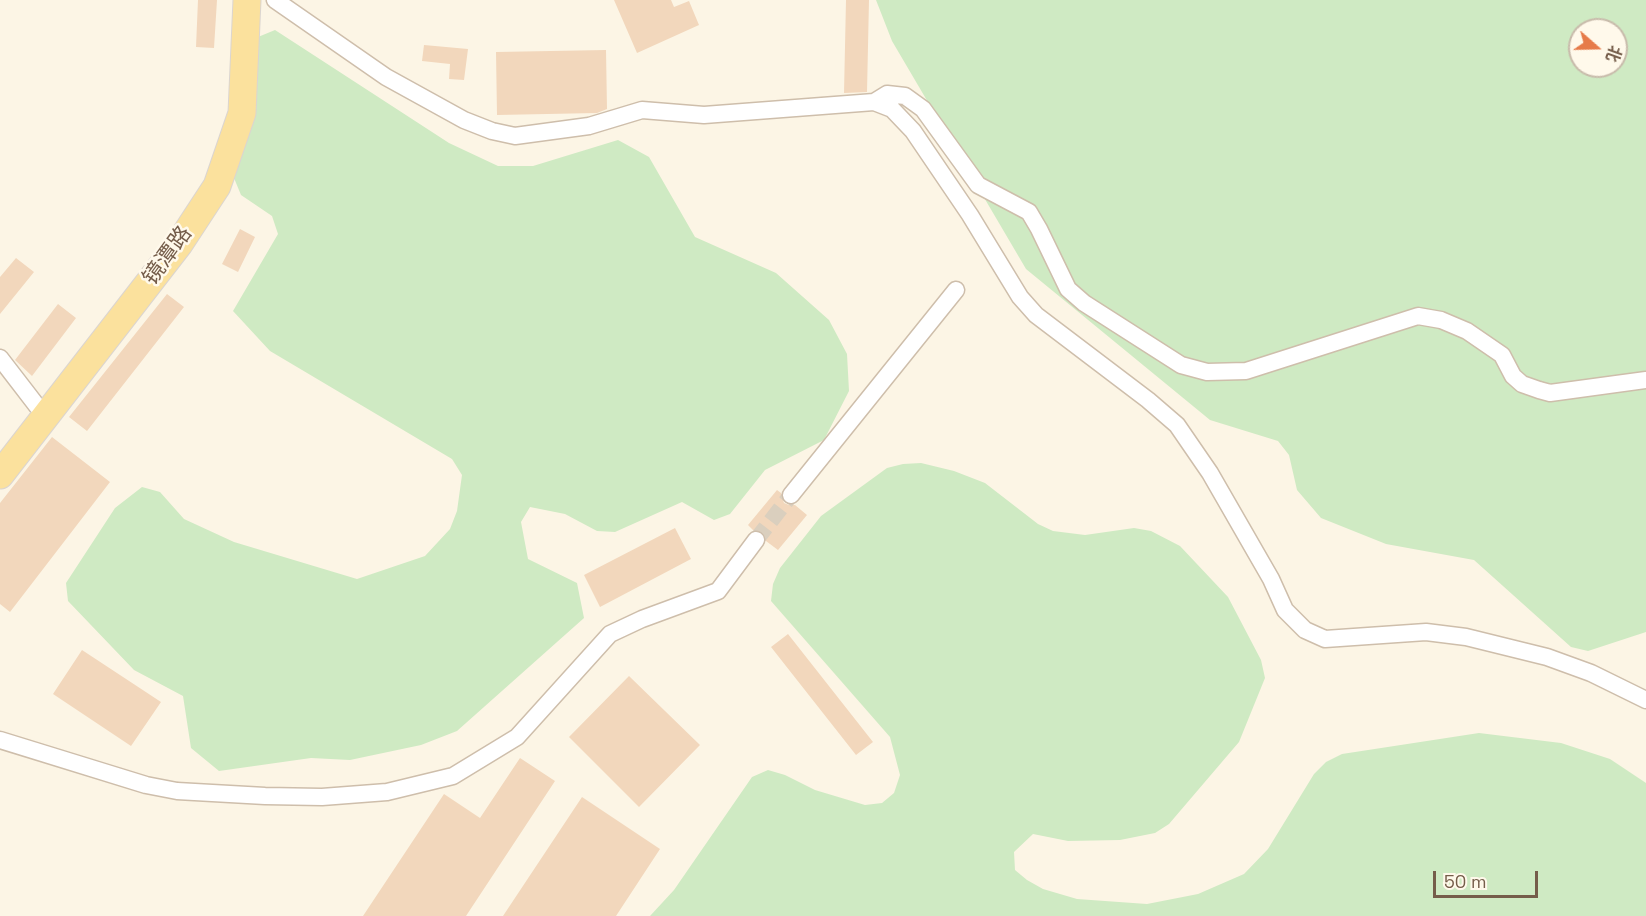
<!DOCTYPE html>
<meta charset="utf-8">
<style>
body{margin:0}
#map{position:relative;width:1646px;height:916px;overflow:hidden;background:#fcf5e5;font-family:"Space Grotesk","Noto Sans SC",sans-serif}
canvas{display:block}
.north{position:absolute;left:1568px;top:18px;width:60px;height:60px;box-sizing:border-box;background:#fff9eb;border:2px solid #c8bbab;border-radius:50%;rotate:110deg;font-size:16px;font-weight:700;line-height:24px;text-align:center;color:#755d4a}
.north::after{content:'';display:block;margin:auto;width:21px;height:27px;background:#e67b4a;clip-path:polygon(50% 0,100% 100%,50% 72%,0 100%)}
.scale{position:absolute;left:1433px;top:871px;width:105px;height:27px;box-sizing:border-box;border:3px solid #755d4a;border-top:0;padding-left:8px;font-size:18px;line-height:21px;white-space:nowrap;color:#755d4a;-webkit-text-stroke:4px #fff9eb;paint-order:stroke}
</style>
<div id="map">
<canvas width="1646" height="916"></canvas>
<div class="north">北</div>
<div class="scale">50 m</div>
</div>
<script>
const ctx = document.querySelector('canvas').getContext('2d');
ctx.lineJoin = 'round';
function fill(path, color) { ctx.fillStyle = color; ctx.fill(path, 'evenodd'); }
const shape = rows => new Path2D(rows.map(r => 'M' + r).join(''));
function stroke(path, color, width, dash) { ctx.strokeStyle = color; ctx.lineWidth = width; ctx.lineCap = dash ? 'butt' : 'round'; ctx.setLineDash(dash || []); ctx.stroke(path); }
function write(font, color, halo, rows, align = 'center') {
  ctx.font = font + ' "Space Grotesk","Noto Sans SC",sans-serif'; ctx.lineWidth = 5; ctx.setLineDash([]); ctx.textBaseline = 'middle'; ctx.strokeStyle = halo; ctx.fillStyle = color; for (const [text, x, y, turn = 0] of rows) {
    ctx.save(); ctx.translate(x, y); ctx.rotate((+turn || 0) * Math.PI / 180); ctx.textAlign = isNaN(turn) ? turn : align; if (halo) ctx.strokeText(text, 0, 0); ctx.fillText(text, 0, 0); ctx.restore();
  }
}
fill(shape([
 [876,0,1646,0,1646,632,1588,651,1571,647,1474,560,1386,544,1321,518,1297,490,1289,455,1278,441,1210,420,1026,269,892,41],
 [1580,30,1616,30,1616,66,1580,66],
 [275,30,449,143,498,166,533,166,618,140,649,157,695,237,776,273,829,320,847,354,849,391,824,440,765,470,730,514,714,520,682,502,615,532,597,531,565,514,530,507,521,522,528,559,577,583,584,618,457,731,421,745,350,760,311,758,219,771,191,748,183,696,134,670,68,601,66,583,115,508,142,487,160,492,184,519,234,542,357,579,425,556,450,529,457,511,462,475,452,459,270,351,233,311,278,234,272,216,241,195,234,178,248,126,258,37],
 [921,463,954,471,985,483,1038,524,1053,531,1085,535,1134,528,1151,531,1180,546,1228,597,1261,660,1265,678,1239,742,1169,824,1155,833,1120,840,1068,841,1033,834,1014,852,1015,870,1027,880,1043,889,1077,899,1147,904,1198,894,1244,874,1268,849,1314,774,1326,762,1342,754,1479,733,1561,743,1610,759,1646,783,1646,916,650,916,674,890,752,777,768,770,785,775,815,790,865,805,882,803,894,793,900,775,890,737,771,601,773,584,780,568,821,516,887,468,903,464]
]), '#cfeac3');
fill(shape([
 [198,0,217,0,214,48,196,47],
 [614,0,671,0,674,7,689,1,699,25,637,53],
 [846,0,869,0,867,92,844,93],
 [424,45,468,49,464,80,449,79,450,64,422,61],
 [606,50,607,109,597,113,497,115,496,52],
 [240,229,255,237,238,272,222,264],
 [16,258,34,272,0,314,0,277],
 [167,294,184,307,87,431,69,417],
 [58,304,76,318,32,376,15,360],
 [52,437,110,482,10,612,0,604,0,503],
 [777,490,781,493,784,503,789,505,795,505,807,515,778,550,766,541,763,532,753,530,748,525],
 [675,528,691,559,600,607,584,575],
 [788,634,873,742,856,755,771,647],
 [82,650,161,702,131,746,53,694],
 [629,676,700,745,639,807,569,737],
 [520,758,555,781,466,916,363,916,444,794,480,818],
 [582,797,660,849,616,916,503,916]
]), '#f2d7bc');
stroke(shape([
 [756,540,791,495]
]), '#dacfbe', 16, [16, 8]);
const minor = shape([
 [275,0,386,77,464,120,492,131,515,136,589,126,642,110,704,115,874,102,892,109,913,131,970,215,1020,297,1036,315,1148,400,1177,425,1210,473,1271,579,1285,610,1305,630,1325,639,1426,632,1466,637,1547,657,1591,673,1646,700],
 [874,102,887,94,905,96,923,109,978,185,1029,212,1039,229,1068,289,1084,303,1181,365,1207,372,1246,371,1418,316,1441,320,1467,331,1502,355,1513,376,1522,384,1539,390,1550,393,1646,380],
 [0,358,37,406],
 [791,495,956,290],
 [0,740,146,785,177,791,265,796,322,797,387,792,453,776,517,737,610,634,642,619,718,591,756,540]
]);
const primary = shape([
 [0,475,179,244,217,186,242,113,247,0]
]);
stroke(minor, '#cebeab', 19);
stroke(primary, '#dbd5d0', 29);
stroke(minor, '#fff', 16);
stroke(primary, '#fbe19d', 27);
write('22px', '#755d4a', '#fff9eb', [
 ["镜潭路",168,256,-54]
]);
</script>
